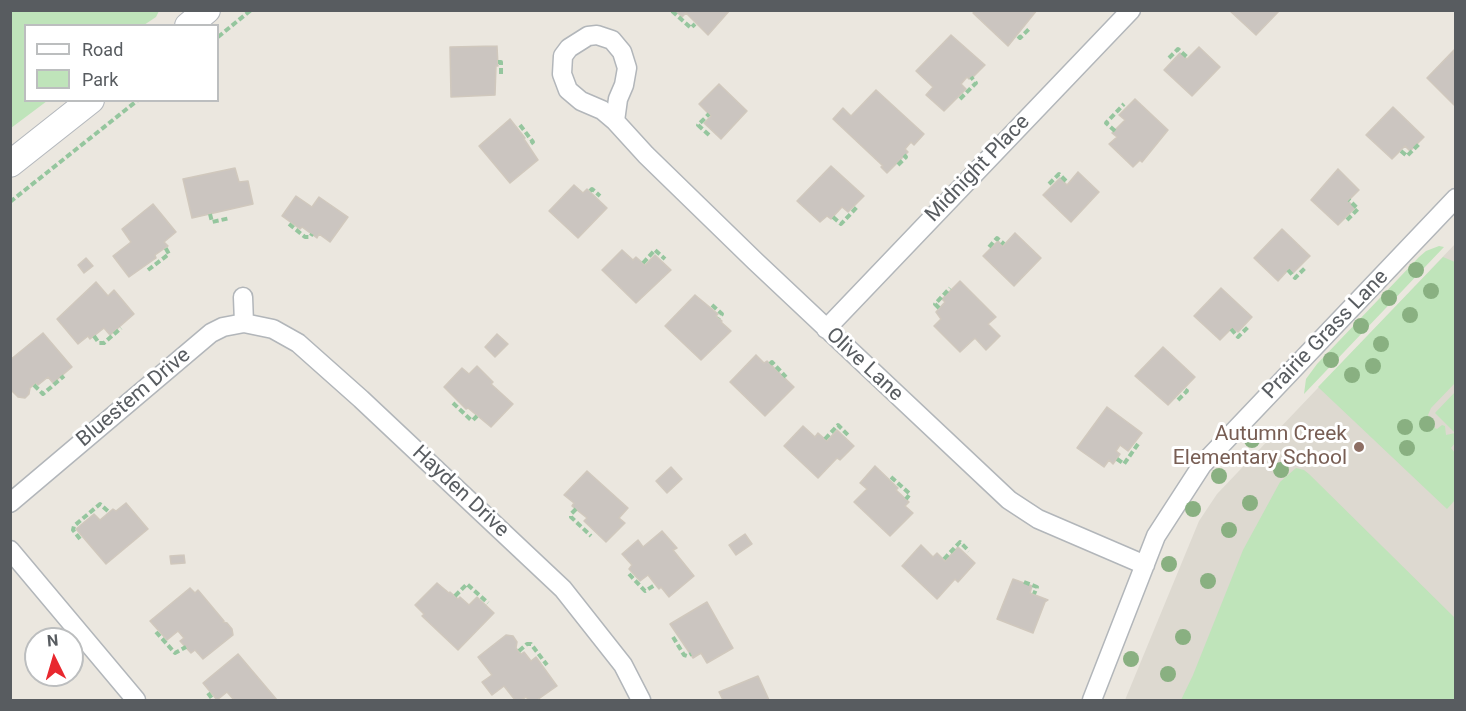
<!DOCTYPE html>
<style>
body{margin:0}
#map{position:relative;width:1466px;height:711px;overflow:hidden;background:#ebe7df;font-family:Roboto,sans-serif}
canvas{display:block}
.frame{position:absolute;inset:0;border:12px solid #585c60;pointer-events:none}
.legend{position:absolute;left:24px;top:24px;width:195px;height:78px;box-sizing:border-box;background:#fff;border:2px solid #bcbebf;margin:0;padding:8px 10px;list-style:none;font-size:18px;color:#585c60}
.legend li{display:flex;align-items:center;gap:12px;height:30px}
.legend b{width:30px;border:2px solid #bcbebf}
.north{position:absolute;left:24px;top:627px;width:60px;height:60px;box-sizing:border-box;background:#fff;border:2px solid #bcbebf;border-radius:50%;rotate:355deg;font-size:16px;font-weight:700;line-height:24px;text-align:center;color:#585c60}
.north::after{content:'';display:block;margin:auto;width:21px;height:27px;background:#e8282f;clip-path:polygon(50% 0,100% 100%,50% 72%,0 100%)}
</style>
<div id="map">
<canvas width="1466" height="711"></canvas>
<div class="frame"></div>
<ul class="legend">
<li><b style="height:8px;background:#fff"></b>Road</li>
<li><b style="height:16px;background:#bfe4ba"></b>Park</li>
</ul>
<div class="north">N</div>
</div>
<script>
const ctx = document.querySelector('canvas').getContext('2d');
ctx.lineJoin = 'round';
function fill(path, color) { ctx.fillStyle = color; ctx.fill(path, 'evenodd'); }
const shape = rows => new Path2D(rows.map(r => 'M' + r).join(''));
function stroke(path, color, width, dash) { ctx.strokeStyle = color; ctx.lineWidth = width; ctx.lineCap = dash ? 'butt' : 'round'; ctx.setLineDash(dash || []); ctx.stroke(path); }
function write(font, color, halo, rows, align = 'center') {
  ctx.font = font + ' Roboto,sans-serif'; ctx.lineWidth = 6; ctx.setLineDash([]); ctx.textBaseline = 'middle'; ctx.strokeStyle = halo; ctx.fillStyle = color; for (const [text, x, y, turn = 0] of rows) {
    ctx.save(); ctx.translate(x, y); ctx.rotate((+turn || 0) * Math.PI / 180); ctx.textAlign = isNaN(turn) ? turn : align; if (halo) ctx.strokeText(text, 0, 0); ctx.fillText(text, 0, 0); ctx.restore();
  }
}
fill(shape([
 [1455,244,1455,700,1125,700,1199,521,1217,494]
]), '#ddd9d0');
fill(shape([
 [11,10,159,10,159,11,156,17,144,25,26,26,26,100,47,101,11,128],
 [1439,246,1444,247,1304,394,1306,379,1317,364,1419,257,1426,251],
 [1443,257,1455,262,1455,383,1431,408,1428,415,1435,428,1437,429,1442,425,1445,426,1446,435,1455,433,1435,413,1455,392,1455,443,1451,448,1455,453,1455,500,1447,509,1318,387],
 [1296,468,1304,470,1309,474,1455,618,1455,700,1181,700,1193,675,1243,550,1280,482]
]), '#bfe4ba');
const building = shape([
 [675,10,730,10,708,35,686,13,682,17,675,10],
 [976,10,1037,10,1008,46,973,13,976,10],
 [1229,10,1280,10,1256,35,1229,10],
 [951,35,985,65,974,76,969,79,967,77,961,84,966,89,944,111,926,95,933,87,916,71,951,35],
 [497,46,498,66,496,66,495,95,451,97,450,47,497,46],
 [1199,47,1220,67,1192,96,1164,70,1180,53,1187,59,1199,47],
 [1454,50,1456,103,1454,105,1427,78,1454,50],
 [719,84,747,111,721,139,704,123,711,116,699,104,719,84],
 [876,90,924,134,914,145,911,142,905,149,908,152,887,173,881,167,883,166,833,119,843,108,851,116,876,90],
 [1135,99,1168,130,1142,162,1140,160,1133,167,1109,144,1117,137,1112,133,1125,120,1119,115,1135,99],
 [1393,107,1424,137,1410,151,1405,146,1392,159,1366,135,1393,107],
 [510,119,525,138,524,139,538,160,510,183,479,146,510,119],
 [831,166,864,196,848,212,842,207,831,219,827,216,820,222,797,201,831,166],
 [235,168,239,182,248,181,253,204,192,218,183,179,235,168],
 [1338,169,1359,190,1348,201,1355,208,1338,225,1311,200,1338,169],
 [1078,172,1099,192,1071,222,1043,195,1060,178,1067,185,1078,172],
 [574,185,583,193,587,189,607,208,578,238,549,211,574,185],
 [296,196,312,207,319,197,348,217,330,242,319,234,317,238,302,227,300,229,282,216,296,196],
 [153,204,176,232,164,242,168,246,155,255,156,258,129,277,113,256,131,242,122,229,153,204],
 [1282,229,1310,256,1293,273,1289,269,1278,281,1254,258,1282,229],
 [1015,233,1041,258,1014,286,983,256,998,241,1003,246,1015,233],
 [622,250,633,260,636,257,645,265,655,255,671,270,636,303,602,270,622,250],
 [86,258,93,266,84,273,78,265,86,258],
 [960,281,996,317,988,324,1000,336,986,350,975,338,960,352,934,326,941,319,936,312,945,302,942,299,960,281],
 [96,282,108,296,114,290,134,314,110,335,104,328,90,339,88,336,78,344,57,319,96,282],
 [1221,288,1252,317,1238,332,1232,328,1220,340,1194,316,1221,288],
 [695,295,718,314,716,316,722,321,721,322,731,331,701,360,665,326,695,295],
 [43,333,72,367,53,383,48,377,38,385,36,383,30,388,29,394,25,398,18,397,10,389,10,360,43,333],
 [497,334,508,344,495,357,485,347,497,334],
 [1163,347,1195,377,1168,405,1135,376,1163,347],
 [756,355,764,363,767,361,794,387,765,416,730,382,756,355],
 [477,366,493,382,491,384,513,404,491,427,468,408,466,409,444,387,462,368,469,374,477,366],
 [1107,407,1142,433,1128,451,1120,445,1116,451,1120,454,1113,464,1109,460,1104,467,1077,448,1107,407],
 [803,426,815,437,818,433,827,441,837,430,854,446,840,460,837,458,818,478,784,446,803,426],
 [875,466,898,488,896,490,909,502,905,506,913,513,890,536,854,502,867,489,860,483,875,466],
 [671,467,682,479,667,493,656,481,671,467],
 [587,471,628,508,619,518,625,523,606,542,584,521,587,518,572,506,574,503,564,495,587,471],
 [126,503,148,529,106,564,76,529,94,514,100,520,113,509,116,511,126,503],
 [662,531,677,548,673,550,694,576,669,597,661,587,659,589,648,575,640,581,629,569,632,565,622,554,638,540,643,547,662,531],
 [745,534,752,544,736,555,729,545,745,534],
 [921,545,933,557,937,553,945,561,958,547,975,563,958,582,955,579,937,599,902,566,921,545],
 [184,555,185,563,171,564,170,556,184,555],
 [1013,579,1032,586,1030,593,1048,600,1045,602,1033,633,997,619,1013,579],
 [437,583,449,593,450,592,458,599,460,597,469,605,477,597,494,613,458,650,422,616,424,614,415,605,437,583],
 [190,588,195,593,198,590,224,621,223,622,227,623,232,629,233,635,203,659,195,650,191,653,180,641,184,638,178,631,167,640,150,621,190,588],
 [707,602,733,648,707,663,701,653,693,658,670,624,707,602],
 [506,635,513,636,517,642,516,648,521,654,524,652,531,661,536,657,557,686,537,700,529,700,526,697,521,700,515,700,504,686,492,695,482,682,492,675,478,657,506,635],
 [238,654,277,700,234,700,227,692,217,700,203,683,238,654],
 [758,676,769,700,723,700,719,692,758,676]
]);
fill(building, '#cbc5c0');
stroke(building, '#d0c8bd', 1.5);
const minor = shape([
 [615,121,618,99,624,85,627,68,622,52,612,40,597,35,588,36,569,48,563,56,562,74,568,90,581,101,602,110,615,121,646,155,755,261,1009,500,1038,519,1145,565],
 [243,297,244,323],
 [826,329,1131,10],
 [10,503,211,333,223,327,244,323,273,329,298,343,361,399,563,589,623,665,641,700],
 [10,550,136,700],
 [1092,700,1156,536,1202,465,1456,198]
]);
const secondary = shape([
 [188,26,207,10],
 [10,164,91,100]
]);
stroke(minor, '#b2b6ba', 21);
stroke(secondary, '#b3b7bc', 28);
stroke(shape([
 [672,11,691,28,695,24],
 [1018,36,1020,38,1030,28],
 [218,37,251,10],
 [1169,58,1178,49,1188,58],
 [498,62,501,62,501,75],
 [960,99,976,83,971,77],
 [520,125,533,142,529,145],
 [1115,131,1106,123,1124,104],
 [709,135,698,125,709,114],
 [1401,151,1407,156,1419,144],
 [898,165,906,157,904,155],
 [1049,184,1059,174,1068,183],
 [590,191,592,189,600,196],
 [10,202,138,100],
 [210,214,212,222,230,218],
 [833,217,841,224,858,206],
 [1347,220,1358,209,1349,200],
 [289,224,305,237,310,237,312,234],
 [989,247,997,238,1004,244],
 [643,263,655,250,665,259],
 [148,270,169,254,165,247],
 [1288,270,1295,278,1305,268],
 [712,305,722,314,719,318],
 [939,308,935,304,950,288],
 [1231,329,1238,337,1248,327],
 [94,336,99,343,104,343,121,328],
 [770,364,772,362,786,377],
 [34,385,43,394,64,376],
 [1178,400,1187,391,1184,389],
 [453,403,471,420,473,420,477,416],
 [825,439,838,425,848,435],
 [1117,459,1124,464,1138,444],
 [891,477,910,494,906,499],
 [576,509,571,514,571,517,591,536],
 [80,539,73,530,74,526,100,504,109,512],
 [944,559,960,542,969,551],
 [629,574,645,591,655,585],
 [1024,582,1037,587,1034,594],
 [455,596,467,584,488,603],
 [156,632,175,653,186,647],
 [673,637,684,655,687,656,691,654],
 [519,651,527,644,531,644,547,665],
 [208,693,213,700]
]), '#95c69e', 4, [6, 3]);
stroke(minor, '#fff', 18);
stroke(secondary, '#fff', 26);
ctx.fillStyle = '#89b081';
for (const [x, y] of [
 [1416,270],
 [1431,291],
 [1389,298],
 [1410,315],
 [1361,326],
 [1381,344],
 [1331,360],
 [1373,366],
 [1352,375],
 [1427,424],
 [1405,427],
 [1252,440],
 [1407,448],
 [1281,470],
 [1219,476],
 [1250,503],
 [1193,509],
 [1229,530],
 [1169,564],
 [1208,581],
 [1183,637],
 [1131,659],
 [1168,674]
]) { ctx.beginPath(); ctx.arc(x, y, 8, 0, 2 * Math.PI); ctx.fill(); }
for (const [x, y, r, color] of [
 [1359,447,6,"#8d6e63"]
]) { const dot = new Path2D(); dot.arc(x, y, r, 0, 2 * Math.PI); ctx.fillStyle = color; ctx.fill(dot); stroke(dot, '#fff', 2); }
write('21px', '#585c60', '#fff', [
 ["Midnight Place",978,169,-46],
 ["Prairie Grass Lane",1326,335,-46],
 ["Olive Lane",864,365,43],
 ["Bluestem Drive",134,398,-40],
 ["Hayden Drive",460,492,43]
]);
write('21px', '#785e54', '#fff', [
 ["Autumn Creek",1347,435],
 ["Elementary School",1347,459]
], 'right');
</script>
